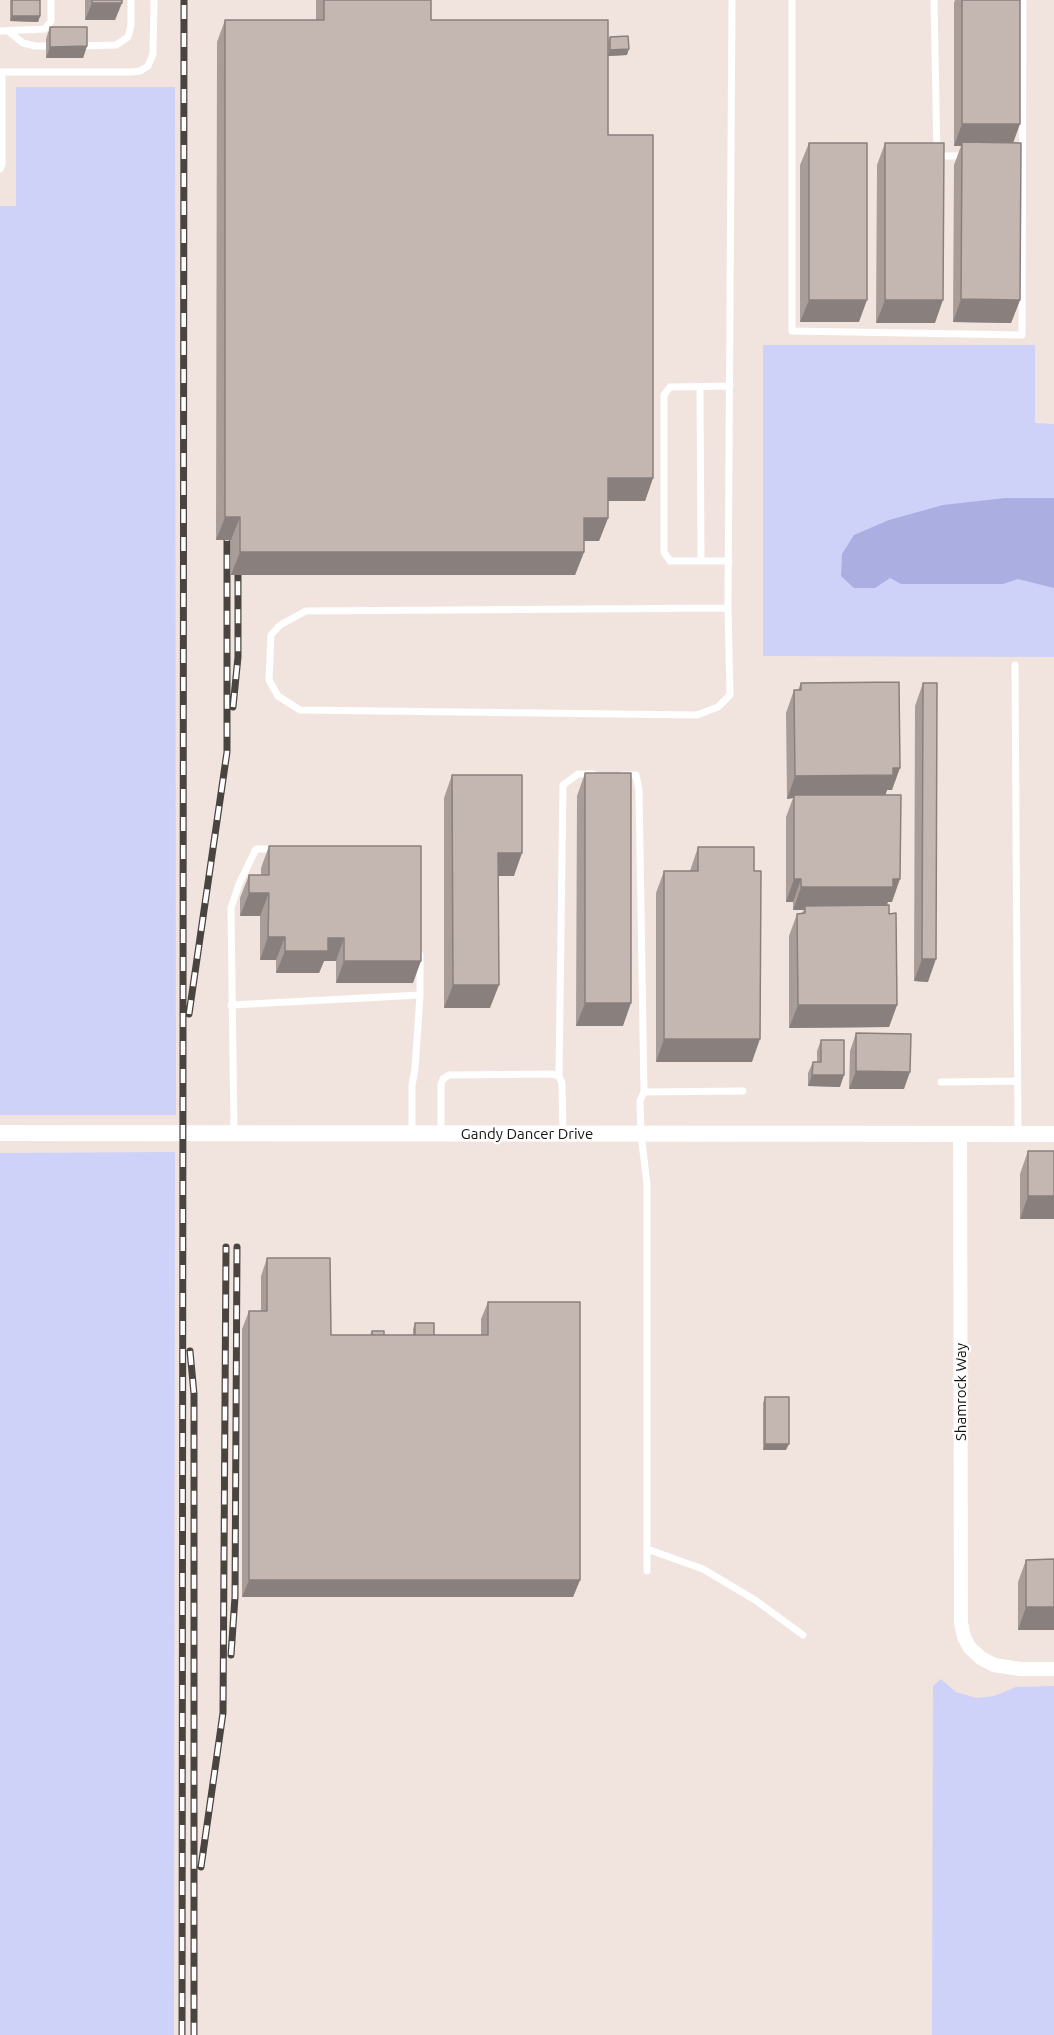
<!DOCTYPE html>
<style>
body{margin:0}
canvas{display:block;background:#f1e4de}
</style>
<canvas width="1054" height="2035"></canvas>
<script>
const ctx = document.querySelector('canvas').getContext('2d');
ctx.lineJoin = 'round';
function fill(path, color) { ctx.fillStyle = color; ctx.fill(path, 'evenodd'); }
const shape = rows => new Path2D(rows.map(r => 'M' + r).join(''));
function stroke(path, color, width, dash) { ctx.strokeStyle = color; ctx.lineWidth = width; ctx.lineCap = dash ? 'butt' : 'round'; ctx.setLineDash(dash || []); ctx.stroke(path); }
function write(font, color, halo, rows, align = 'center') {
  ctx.font = font + ' Ubuntu,sans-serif'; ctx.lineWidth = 4.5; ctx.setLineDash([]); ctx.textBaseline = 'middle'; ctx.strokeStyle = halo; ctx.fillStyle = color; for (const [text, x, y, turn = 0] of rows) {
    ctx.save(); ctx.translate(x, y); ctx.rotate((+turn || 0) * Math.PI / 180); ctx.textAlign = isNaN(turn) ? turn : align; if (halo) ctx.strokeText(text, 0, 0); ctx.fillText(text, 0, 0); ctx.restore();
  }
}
fill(shape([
 [16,87,175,87,176,1115,0,1115,0,206,16,206],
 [763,345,1035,345,1035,423,1054,424,1054,657,763,656],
 [175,1152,174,2035,0,2035,0,1153],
 [941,1679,956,1692,976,1698,994,1696,1016,1687,1054,1686,1054,2035,932,2035,933,1686]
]), '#ced2f8');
fill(shape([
 [1005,498,1054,498,1054,588,1018,579,1003,584,901,584,890,578,875,588,854,588,841,576,842,554,854,535,889,520,943,505]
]), '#aaaee1');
stroke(shape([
 [792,0,792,331,1022,335,1023,0],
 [934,0,937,156,964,156],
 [0,31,45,29,51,21,51,0],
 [8,31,23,43,35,46,54,46],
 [80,46,116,45,128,37,131,25,131,0],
 [0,72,130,72,140,71,148,66,153,54,154,0],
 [0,169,2,164,2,72],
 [700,387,701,561],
 [729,561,670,561,664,552,664,395,670,387,730,386],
 [728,608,306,611,280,625,271,635,269,680,278,696,300,710,697,715,718,707,730,695,728,608,732,0],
 [1015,665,1018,1134],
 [622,775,636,775,639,790,644,1092],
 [231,1005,420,995],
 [559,1076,563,785,578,774,593,774],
 [941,1082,1017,1081],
 [412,1132,412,1085,415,1069,420,995,420,955],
 [441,1132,441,1084,443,1079,449,1075,552,1074,559,1076,562,1083,563,1133],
 [234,1133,231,908,239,884,256,849,276,849],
 [647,1549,703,1569,755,1600,803,1635],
 [647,1571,647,1184,641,1134,640,1101,644,1092,743,1091]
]), '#fff', 7);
stroke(shape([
 [960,1134,961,1623,964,1637,970,1648,981,1658,994,1665,1020,1669,1054,1669]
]), '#fff', 14);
stroke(shape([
 [0,1133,1054,1134]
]), '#fff', 16);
const rail = shape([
 [233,707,238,657,238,575],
 [189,1014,227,752,227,540],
 [190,1351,194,1394,194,2035],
 [231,1655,235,1597,237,1247],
 [201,1867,223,1713,226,1247],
 [182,2035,184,0]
]);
stroke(rail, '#4a4441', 7);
stroke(rail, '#fff', 4.5, [14]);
fill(shape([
 [10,0,40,0,40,16,38,22,10,21],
 [85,0,122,0,115,20,85,20],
 [316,0,431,0,431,20,608,42,610,37,627,55,608,56,608,135,653,478,645,501,608,501,608,518,599,541,584,541,584,552,575,575,231,575,231,540,216,540,217,42,225,20,316,20],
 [955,0,1020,0,1013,143,1020,300,1011,323,953,322,954,165,961,146,954,146,954,3],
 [50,27,87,46,83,58,46,58,46,39],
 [809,143,859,322,800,322,800,165],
 [885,143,935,323,876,323,877,165],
 [801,683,892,790,887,790,885,795,892,902,888,902,886,905,889,914,897,1005,889,1027,789,1028,789,936,797,914,802,913,804,910,793,910,793,902,786,902,786,817,793,798,787,799,786,713,794,690,798,690],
 [923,683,928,982,914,981,915,706],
 [585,773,623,1026,576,1026,577,796],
 [452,775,514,876,498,876,490,1008,444,1008,444,798],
 [269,846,413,983,336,983,336,961,324,961,319,973,276,973,276,960,260,960,260,916,240,916,240,898,249,875,261,875,261,868],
 [698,847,752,1062,656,1062,656,893,664,871,690,871],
 [856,1033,904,1089,849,1089,850,1051],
 [821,1040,840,1087,808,1086,808,1073,813,1062,817,1062,817,1051],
 [1028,1151,1054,1219,1020,1219,1020,1174],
 [267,1258,331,1335,370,1335,372,1331,384,1335,413,1335,413,1329,415,1323,434,1335,481,1335,481,1319,488,1302,580,1580,573,1597,242,1597,242,1329,249,1311,261,1311,261,1276],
 [765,1397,786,1450,763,1450,763,1403],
 [1054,1559,1018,1630,1018,1582,1026,1560]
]), '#a99d99');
fill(shape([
 [92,3,122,3,115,20,85,20],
 [12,16,40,16,38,22,10,21],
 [87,46,83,58,46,58,50,47],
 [629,49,627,55,608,56,610,50],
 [962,124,1020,124,1012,146,962,142,961,146,954,146],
 [961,299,1020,300,1011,323,953,322],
 [809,300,867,300,859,322,800,322],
 [885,300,943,300,935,323,876,323],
 [608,478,653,478,645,501,600,501],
 [225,517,240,517,231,540,216,540],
 [584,518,608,518,599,541,575,541],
 [240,552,584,552,575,575,231,575],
 [893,768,900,768,892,790,887,790,885,797,794,795,793,798,787,799,795,776],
 [498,853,522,853,514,876,490,876],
 [794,879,801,879,793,902,786,902],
 [893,879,900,879,892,902,888,902,885,910,805,906,804,910,793,910,801,887],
 [249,893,269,893,260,916,240,916],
 [268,937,285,937,276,960,260,960],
 [328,938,344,938,336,961,324,961,319,973,276,973,285,951],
 [922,959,936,959,928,982,914,981],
 [344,961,421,961,413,983,336,983],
 [453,985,499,985,490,1008,444,1008],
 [585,1003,631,1003,623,1026,576,1026],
 [798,1005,897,1005,889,1027,789,1028],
 [664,1039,760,1039,752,1062,656,1062],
 [856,1071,910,1072,904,1089,849,1089],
 [812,1075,844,1075,840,1087,808,1086],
 [1028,1196,1054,1196,1054,1219,1020,1219],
 [765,1444,789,1444,786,1450,763,1450],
 [249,1580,580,1580,573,1597,242,1597],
 [1026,1607,1054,1607,1054,1630,1018,1630]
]), '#89807d');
const building = shape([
 [12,0,40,0,40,16,12,16,12,0],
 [92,0,122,0,122,3,92,3,92,0],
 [324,0,431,0,431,20,608,20,608,135,653,135,653,478,608,478,608,518,584,518,584,552,240,552,240,517,225,517,225,20,324,20,324,0],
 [962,0,1020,0,1020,124,962,124,962,0],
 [50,27,87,27,87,46,50,47,50,27],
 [628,36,629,49,610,50,610,37,628,36],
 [962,142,1021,143,1020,300,961,299,962,142],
 [809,143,867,143,867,300,809,300,809,143],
 [885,143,944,143,943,300,885,300,885,143],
 [899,682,900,768,893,768,893,775,795,776,794,690,801,690,801,683,899,682],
 [923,683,937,683,936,959,922,959,923,683],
 [585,773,631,773,631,1003,585,1003,585,773],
 [452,775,522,775,522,853,498,853,499,985,453,985,452,775],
 [794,795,901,795,900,879,893,879,893,887,801,887,801,879,794,879,794,795],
 [269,846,421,846,421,961,344,961,344,938,328,938,328,951,285,951,285,937,268,937,269,893,249,893,249,875,269,875,269,846],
 [698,847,754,847,754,871,761,871,760,1039,664,1039,664,871,698,871,698,847],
 [889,905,889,914,896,913,897,1005,798,1005,797,914,805,913,805,906,889,905],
 [856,1033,911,1034,910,1072,856,1071,856,1033],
 [821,1040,844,1040,844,1075,812,1075,813,1062,821,1062,821,1040],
 [1028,1151,1054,1151,1054,1196,1028,1196,1028,1151],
 [267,1258,330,1258,331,1335,488,1335,488,1302,580,1302,580,1580,249,1580,249,1311,267,1311,267,1258],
 [415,1323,434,1323,434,1335,415,1335,415,1323],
 [372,1331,384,1331,384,1335,372,1335,372,1331],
 [765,1397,789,1397,789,1444,765,1444,765,1397],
 [1054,1559,1054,1607,1026,1607,1026,1560,1054,1559]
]);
fill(building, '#c4b7b2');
stroke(building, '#89807d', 1.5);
write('15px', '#15110f', '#fff', [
 ["Gandy Dancer Drive",527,1134],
 ["Shamrock Way",961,1392,-90]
]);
</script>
